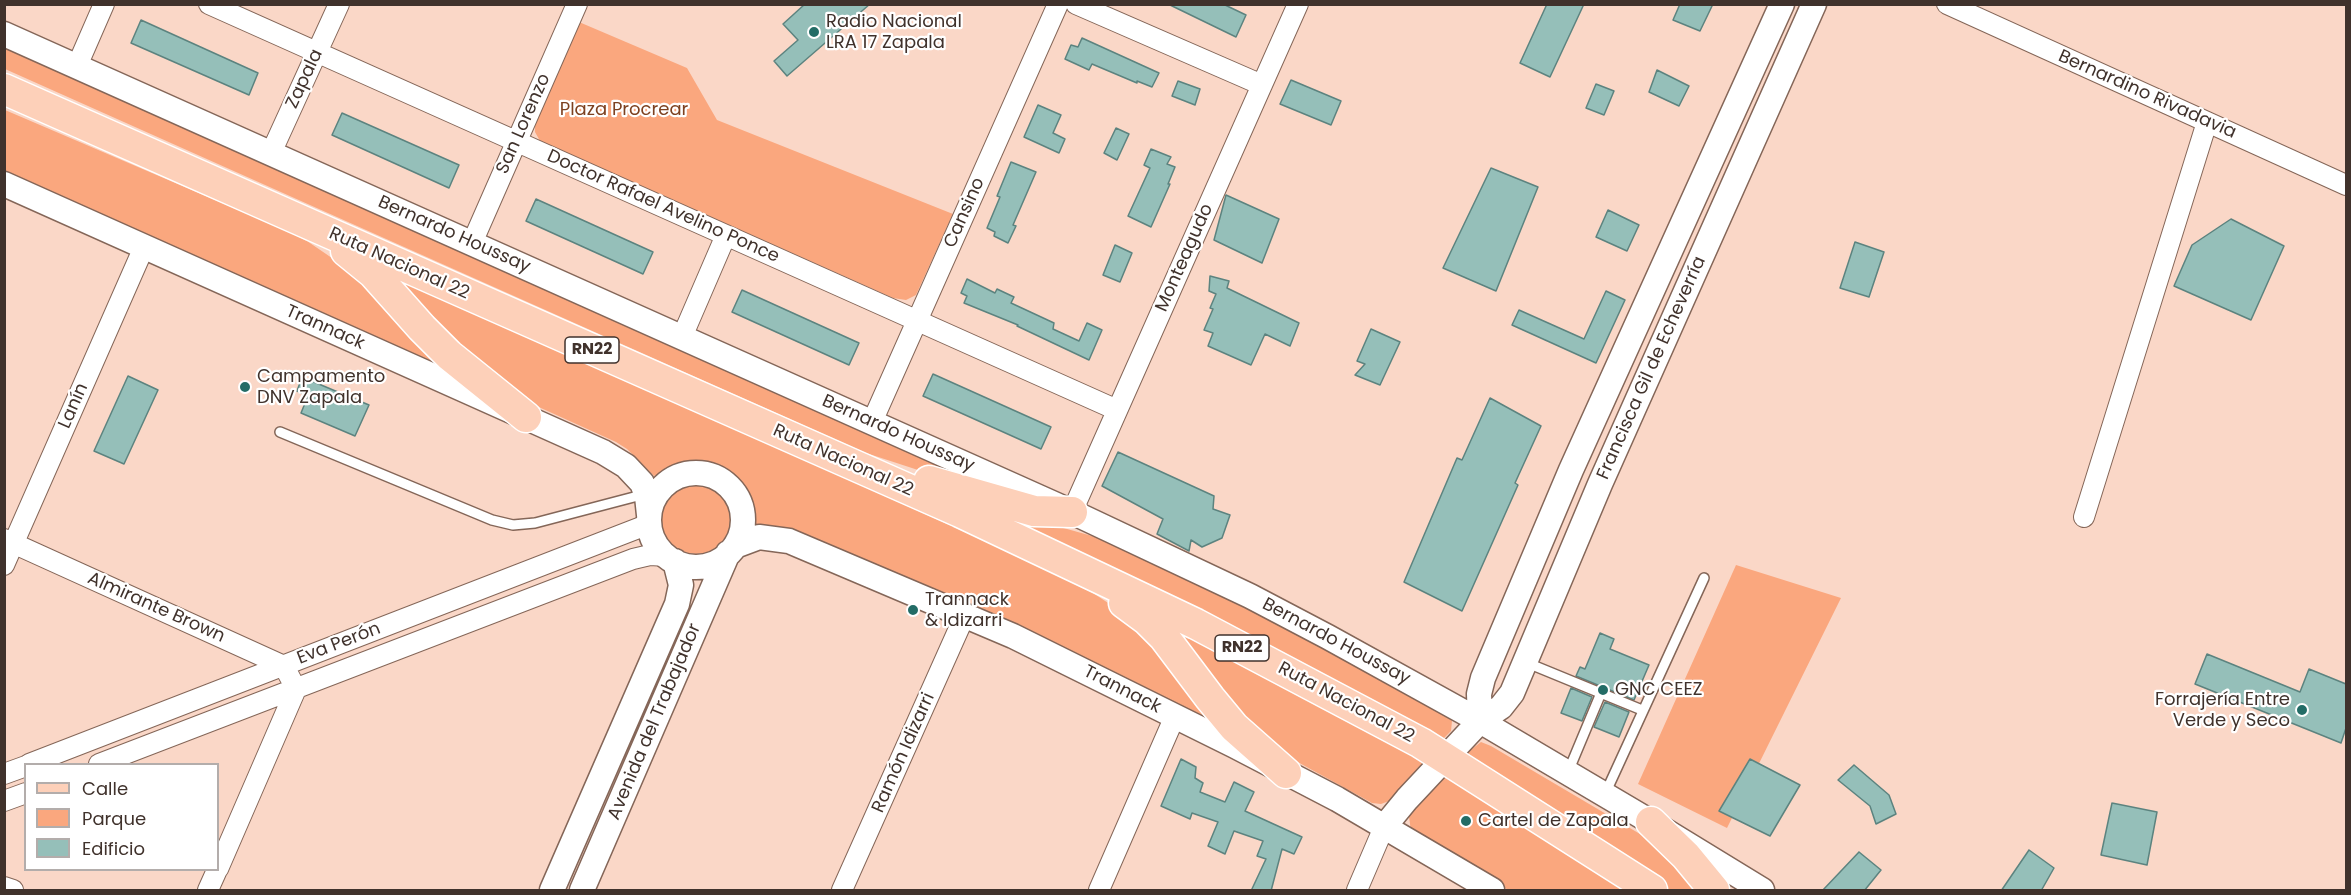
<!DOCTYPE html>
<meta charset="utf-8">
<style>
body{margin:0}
#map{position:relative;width:2351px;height:895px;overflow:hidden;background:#fad7c7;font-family:Poppins,sans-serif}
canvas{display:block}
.frame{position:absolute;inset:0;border:6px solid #40322c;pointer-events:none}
.legend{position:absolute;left:24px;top:763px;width:195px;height:108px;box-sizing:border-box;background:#fff;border:2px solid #b3adab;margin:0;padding:8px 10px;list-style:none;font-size:18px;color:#40322c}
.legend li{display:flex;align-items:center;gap:12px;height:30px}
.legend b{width:30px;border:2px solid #b3adab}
</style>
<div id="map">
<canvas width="2351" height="895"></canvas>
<div class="frame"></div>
<ul class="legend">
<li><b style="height:8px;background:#fdd0b9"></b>Calle</li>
<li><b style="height:16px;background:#faa77e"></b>Parque</li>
<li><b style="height:16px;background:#95bfb9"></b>Edificio</li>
</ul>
</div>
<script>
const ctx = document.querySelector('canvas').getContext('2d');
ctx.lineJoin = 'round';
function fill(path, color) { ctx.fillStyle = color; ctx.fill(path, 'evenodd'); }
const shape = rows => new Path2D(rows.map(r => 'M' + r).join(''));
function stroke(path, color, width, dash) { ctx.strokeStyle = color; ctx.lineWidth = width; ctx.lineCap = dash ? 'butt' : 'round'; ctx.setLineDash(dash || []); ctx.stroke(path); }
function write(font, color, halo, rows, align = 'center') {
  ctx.font = font + ' Poppins,sans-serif'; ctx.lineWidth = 4.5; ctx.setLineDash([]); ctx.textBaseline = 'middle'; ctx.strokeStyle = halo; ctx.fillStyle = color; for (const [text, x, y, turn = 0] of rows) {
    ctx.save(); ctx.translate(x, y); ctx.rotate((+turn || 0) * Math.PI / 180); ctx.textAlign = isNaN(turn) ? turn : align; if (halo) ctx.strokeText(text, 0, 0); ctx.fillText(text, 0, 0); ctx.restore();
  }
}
fill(shape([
 [579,22,687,68,717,120,953,214,916,295,906,300,893,298,540,141,535,132,535,125],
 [5,43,986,484,918,470,866,453,5,69],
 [5,110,285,230,307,241,351,271,471,383,5,173],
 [372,265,996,546,1093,593,1134,620,1229,732,756,528,749,493,743,483,733,474,720,467,692,462,680,464,654,476,627,449,616,442,532,404,508,390],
 '660 518a36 36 0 1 1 72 0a36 36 0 1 1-72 0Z',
 [949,496,1110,541,1238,600,1449,715,1452,721,1451,731,1444,738,1438,739],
 [1736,565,1841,598,1727,828,1638,784],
 [1151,614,1200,637,1423,761,1422,764,1389,801,1381,804,1372,803,1363,798,1265,744],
 [1481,742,1491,746,1662,847,1706,890,1669,890,1474,767,1467,756,1468,752],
 [1449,775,1636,890,1509,890,1489,881,1411,831,1409,817,1411,811,1441,780]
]), '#faa77e');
const building = shape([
 [805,4,870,4,787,76,774,61,798,40,783,24,805,4],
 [1168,4,1223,4,1246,15,1236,37,1168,4],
 [1547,4,1584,4,1550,77,1520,63,1547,4],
 [1680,4,1713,4,1700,31,1673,20,1680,4],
 [141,20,258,73,249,95,131,43,141,20],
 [1082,38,1159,73,1152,87,1137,81,1137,83,1092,64,1089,70,1065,59,1071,45,1078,47,1082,38],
 [1657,70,1689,86,1679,106,1649,92,1657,70],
 [1291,80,1341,101,1331,125,1280,104,1291,80],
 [1178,81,1200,89,1195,105,1172,96,1178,81],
 [1596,84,1614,91,1604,115,1586,108,1596,84],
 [1038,105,1061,115,1053,133,1065,139,1059,153,1024,137,1038,105],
 [342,113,459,165,449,188,332,135,342,113],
 [1116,128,1129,134,1117,160,1104,153,1116,128],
 [1151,149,1171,157,1167,164,1175,167,1168,184,1170,184,1151,227,1128,216,1150,168,1144,165,1151,149],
 [1011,162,1036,172,1013,225,1016,226,1008,243,994,236,995,232,987,228,1000,197,997,196,1011,162],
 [1491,168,1538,187,1496,291,1443,268,1491,168],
 [1226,195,1279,219,1262,263,1214,240,1226,195],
 [536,199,653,252,643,274,526,221,536,199],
 [1608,210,1639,225,1627,251,1596,237,1608,210],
 [2231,219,2284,246,2251,320,2174,286,2192,245,2231,219],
 [1855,242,1884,252,1869,297,1840,288,1855,242],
 [1115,245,1132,253,1120,282,1103,275,1115,245],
 [1210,276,1229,281,1227,288,1299,323,1290,346,1265,334,1251,365,1208,346,1213,333,1204,330,1213,309,1210,308,1216,294,1209,291,1210,276],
 [967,279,995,293,997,289,1014,297,1011,303,1054,323,1053,329,1079,341,1087,323,1102,330,1089,360,1017,326,1018,325,964,303,967,296,961,293,967,279],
 [742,290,859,343,849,365,732,312,742,290],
 [1606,291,1625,300,1596,363,1512,325,1519,310,1584,339,1606,291],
 [1371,329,1400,342,1380,385,1355,375,1365,364,1357,361,1371,329],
 [933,374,1051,427,1041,449,923,396,933,374],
 [128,376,158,390,124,464,94,451,128,376],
 [302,377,369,405,355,436,301,413,308,396,297,391,302,377],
 [1490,398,1541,426,1515,483,1518,485,1462,611,1404,582,1457,458,1462,460,1490,398],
 [1118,452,1214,496,1213,509,1230,515,1222,538,1202,547,1191,540,1189,551,1157,534,1163,519,1102,486,1118,452],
 [1600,633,1614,639,1610,649,1649,665,1634,700,1576,676,1580,667,1585,669,1600,633],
 [2207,654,2300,692,2309,669,2346,684,2346,728,2341,743,2195,684,2207,654],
 [1571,688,1592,697,1582,721,1561,713,1571,688],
 [1605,702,1629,712,1619,737,1594,727,1605,702],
 [1181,759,1196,767,1195,778,1203,783,1200,792,1225,802,1234,782,1254,792,1245,811,1302,837,1294,854,1282,849,1271,891,1251,891,1266,859,1257,856,1263,841,1234,831,1225,854,1208,846,1218,822,1192,813,1190,819,1161,806,1181,759],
 [1750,759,1800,785,1770,836,1719,811,1750,759],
 [1854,765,1889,795,1896,814,1876,824,1870,806,1838,780,1854,765],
 [2112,803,2157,812,2147,865,2101,855,2112,803],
 [2029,850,2054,868,2041,891,2001,891,2029,850],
 [1859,852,1881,870,1864,891,1822,891,1859,852]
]);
fill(building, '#95bfb9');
stroke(building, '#5c837f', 1.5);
const service = shape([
 [280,432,492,520,513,525,535,523,634,497,666,484],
 [1525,662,1642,710],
 [1568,772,1601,693],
 [1605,794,1704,578]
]);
const minor = shape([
 [209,4,1117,410],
 [1076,4,1262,85],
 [1947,4,2346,185],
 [77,66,104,4],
 [271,153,339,4],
 [472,243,577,4],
 [682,337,726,235],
 [872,422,1058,4],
 [1072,512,1298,4],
 [2084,517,2207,122],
 [4,539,284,666,296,689,218,869],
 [4,565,144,247],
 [29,764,649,524],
 [99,764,633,559,650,555,667,556],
 [4,774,26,766],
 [4,801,26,793],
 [4,887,13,890],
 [208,890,217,870],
 [842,890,965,615],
 [1099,890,1175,716],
 [1357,890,1384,827]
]);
const tertiary = shape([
 [4,34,1072,512,1250,596,1328,637,1480,721,1651,822,1762,890],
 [4,184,603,452,626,466,642,483,647,496,649,515],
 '649 520a47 47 0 1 1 94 0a47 47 0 1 1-94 0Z',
 [735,546,759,537,789,541,1013,636,1235,746,1337,799,1492,890],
 [1480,721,1479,694,1483,678,1571,470,1782,4],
 [1384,827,1407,799,1480,721,1501,707,1512,693,1600,484,1814,4],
 [552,890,677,604,681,585,675,561],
 [582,890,728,553]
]);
const primary = shape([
 [4,89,960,512,1196,624,1421,743,1652,890],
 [346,251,373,273,422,328,449,355,526,417],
 [929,481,1034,511,1072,512],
 [1124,603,1147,620,1164,637,1210,698,1234,727,1286,773],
 [1651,822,1686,856,1714,890]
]);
stroke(service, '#846658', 12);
stroke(minor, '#846658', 22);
stroke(tertiary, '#846658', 27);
stroke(primary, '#fff', 33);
stroke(service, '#fff', 9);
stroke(minor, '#fff', 20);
stroke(tertiary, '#fff', 24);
stroke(primary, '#fdd0b9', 30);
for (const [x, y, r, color] of [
 [814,32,6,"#236c66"],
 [245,387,6,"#236c66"],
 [913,610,6,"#236c66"],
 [1603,690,6,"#236c66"],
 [2302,710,6,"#236c66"],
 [1466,821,6,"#236c66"]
]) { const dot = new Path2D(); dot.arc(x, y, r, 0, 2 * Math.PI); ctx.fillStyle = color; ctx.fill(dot); stroke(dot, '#fff', 2); }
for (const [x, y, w] of [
 [592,350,54],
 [1242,648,54]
]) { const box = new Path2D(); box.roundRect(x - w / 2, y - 13, w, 26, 4.5); ctx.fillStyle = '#fff'; ctx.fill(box); stroke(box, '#40322c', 1.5); }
write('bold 16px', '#40322c', null, [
 ["RN22",592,350],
 ["RN22",1242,648]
]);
write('18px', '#40322c', '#fff', [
 ["Radio Nacional",826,22],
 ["LRA 17 Zapala",826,43],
 ["Campamento",257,377],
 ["DNV Zapala",257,398],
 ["Trannack",925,600],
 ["& Idizarri",925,621],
 ["GNC CEEZ",1615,690],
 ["Forrajería Entre",2290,700,"right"],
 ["Verde y Seco",2290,721,"right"],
 ["Cartel de Zapala",1478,821]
], 'left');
write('18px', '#40322c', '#fff', [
 ["Zapala",305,79,-65],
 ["Bernardino Rivadavia",2147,95,24],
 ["San Lorenzo",524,124,-66],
 ["Doctor Rafael Avelino Ponce",663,207,24],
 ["Cansino",965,213,-66],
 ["Bernardo Houssay",454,235,24],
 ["Monteagudo",1185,258,-66],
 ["Ruta Nacional 22",399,264,24],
 ["Trannack",325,328,24],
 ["Francisca Gil de Echeverría",1652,368,-66],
 ["Lanín",74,406,-66],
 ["Bernardo Houssay",898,434,24],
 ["Ruta Nacional 22",843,461,24],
 ["Almirante Brown",156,608,24],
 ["Bernardo Houssay",1336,642,28],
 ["Eva Perón",339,644,-21],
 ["Trannack",1122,690,27],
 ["Ruta Nacional 22",1346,703,28],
 ["Avenida del Trabajador",655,722,-67],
 ["Ramón Idizarri",904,753,-66]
]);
write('18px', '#7d4120', '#fff', [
 ["Plaza Procrear",624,110]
]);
</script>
